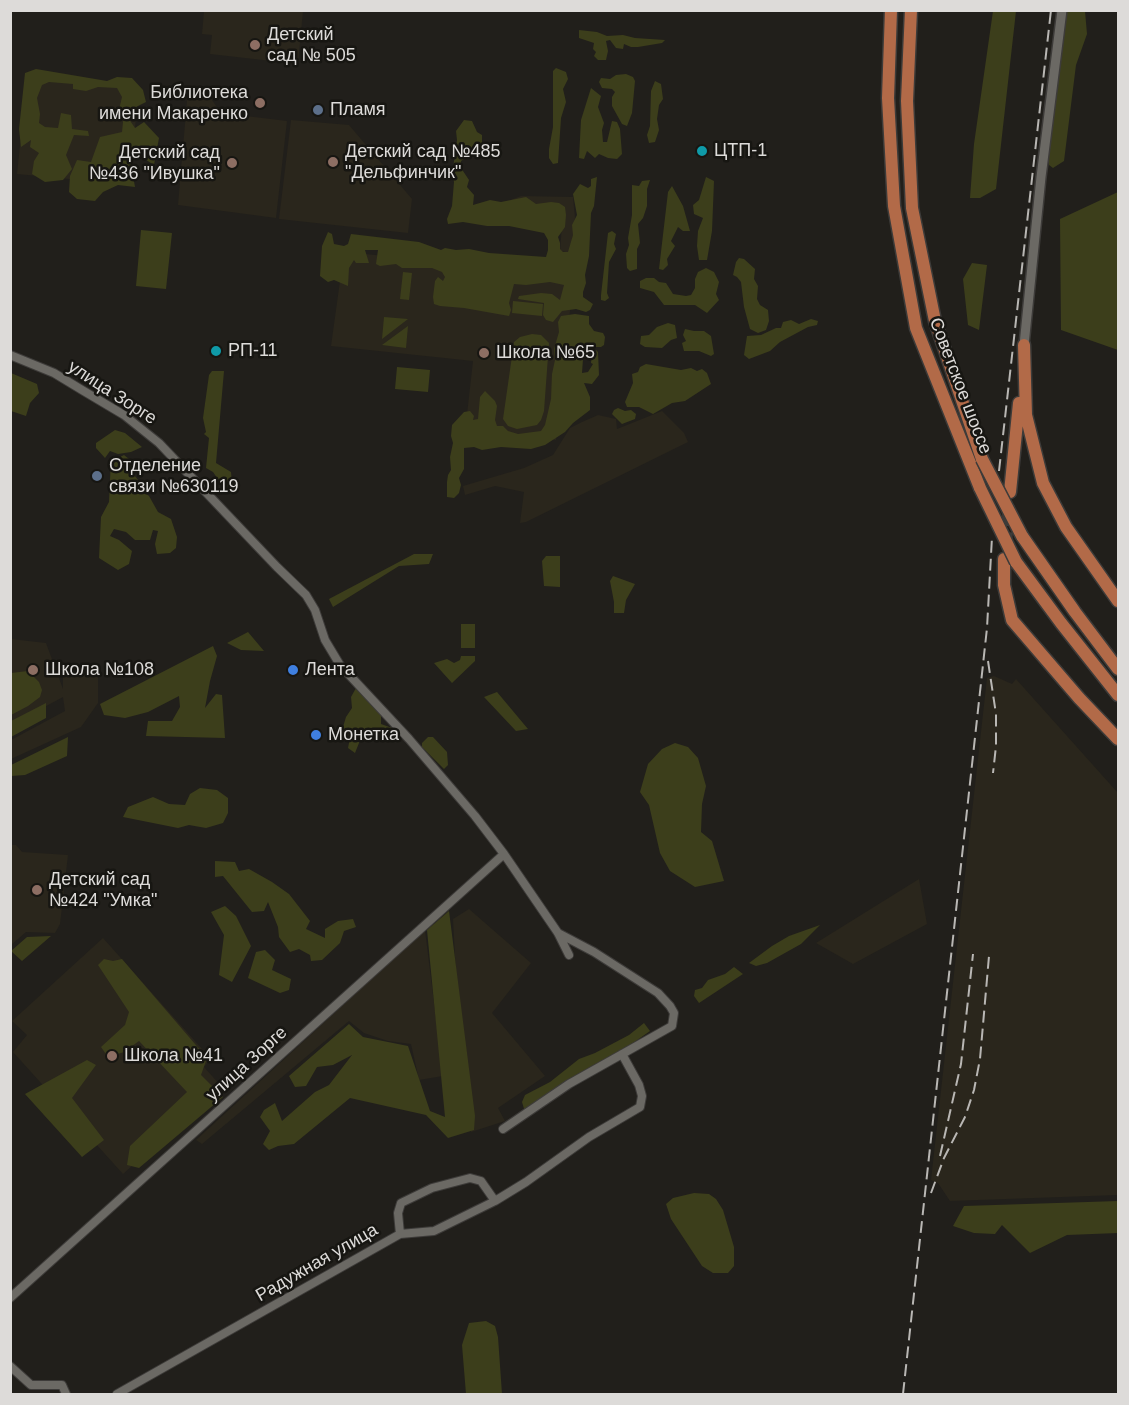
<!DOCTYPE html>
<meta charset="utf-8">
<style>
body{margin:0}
#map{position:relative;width:1129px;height:1405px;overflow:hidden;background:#211f1b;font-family:Helvetica,sans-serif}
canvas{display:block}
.frame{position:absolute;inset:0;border:12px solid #dddbd9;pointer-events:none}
</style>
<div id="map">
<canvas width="1129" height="1405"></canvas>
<div class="frame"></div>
</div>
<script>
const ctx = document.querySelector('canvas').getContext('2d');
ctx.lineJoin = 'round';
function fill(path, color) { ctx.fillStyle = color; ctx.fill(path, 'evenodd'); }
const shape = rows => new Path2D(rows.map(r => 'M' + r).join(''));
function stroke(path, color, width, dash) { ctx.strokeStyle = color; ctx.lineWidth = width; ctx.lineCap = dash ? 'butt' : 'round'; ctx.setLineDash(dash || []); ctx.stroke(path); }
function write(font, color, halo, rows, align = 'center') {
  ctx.font = font + ' Helvetica,sans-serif'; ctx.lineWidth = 5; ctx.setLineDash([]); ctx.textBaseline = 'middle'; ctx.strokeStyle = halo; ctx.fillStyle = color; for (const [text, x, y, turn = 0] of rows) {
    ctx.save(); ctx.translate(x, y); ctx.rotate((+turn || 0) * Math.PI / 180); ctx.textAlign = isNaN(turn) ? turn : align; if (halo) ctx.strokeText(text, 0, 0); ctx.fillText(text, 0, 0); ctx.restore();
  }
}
fill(shape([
 [204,11,303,11,298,64,210,54,212,35,202,34],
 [27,77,138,89,131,185,17,174],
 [188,89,205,90,221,113,287,121,276,218,178,205],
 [291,120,349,125,412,199,408,233,279,219],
 [521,196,573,197,575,218,571,253,560,251,563,211,498,205],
 [344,252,574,274,556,440,465,432,473,361,331,346],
 [662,411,684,433,688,442,526,522,520,523,524,492,495,486,465,495,463,486,524,468,553,455,570,428,582,422,598,415,616,419,617,429],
 [11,639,46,643,63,689,63,668,98,664,98,703,81,727,11,759,11,740,65,711,63,697,11,725],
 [994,676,1012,684,1016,679,1118,793,1118,1195,950,1201,938,1183,931,1180,987,678],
 [10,845,16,845,22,852,68,855,60,924,55,933,26,932,11,945],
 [919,879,927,924,853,964,816,943],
 [469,909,531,963,492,1013,545,1076,498,1108,505,1121,471,1132,459,1033,453,919],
 [425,930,443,1076,419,1080,411,1044,388,1041,364,1033,349,1021,202,1144,196,1140],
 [103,938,211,1059,204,1067,221,1086,123,1174,13,1052,27,1035,12,1021]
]), '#2a261c');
fill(shape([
 [993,11,1016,11,996,189,980,198,970,198,974,144],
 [1066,11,1085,11,1087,34,1076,65,1064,161,1053,168,1049,165,1048,157],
 [579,30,597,32,607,36,623,35,635,38,665,40,662,43,638,47,631,47,624,44,623,49,616,48,610,40,606,41,608,51,606,60,598,60,594,56,596,52,593,49,594,43,579,38],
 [556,68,566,72,568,79,563,89,566,102,561,118,558,163,553,164,549,158,549,149,553,127,553,71],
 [36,69,107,81,117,77,132,78,143,90,146,102,128,111,119,110,122,97,117,88,98,87,86,91,73,89,73,84,49,82,42,85,37,98,40,114,39,123,45,127,58,128,61,113,71,115,72,129,88,131,89,136,74,135,66,155,72,169,63,180,45,182,32,174,34,161,39,153,30,147,31,140,21,147,19,129,25,73],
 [626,74,633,77,635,81,632,113,627,126,622,124,612,106,612,97,615,92,612,89,602,88,599,82,601,78,610,79,616,75],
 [655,81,661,84,663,99,659,105,657,119,659,130,655,142,649,143,647,135,650,126,651,91],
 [591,88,601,96,598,107,604,123,602,130,603,142,607,142,612,121,617,122,620,129,622,154,617,159,608,158,599,154,595,158,587,151,584,159,579,158,581,120],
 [124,112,135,128,144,122,159,138,154,165,140,156,130,158,135,187,118,185,103,192,95,201,77,199,69,192,70,176,77,160,91,162,100,137,122,132],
 [464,120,472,121,477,132,482,135,482,142,479,149,461,161,461,168,469,180,467,187,474,195,473,205,490,200,501,202,526,197,536,204,551,202,559,203,565,207,566,215,565,227,558,237,560,243,560,249,563,252,568,252,573,235,572,225,577,215,573,194,580,184,588,188,591,186,591,179,597,177,594,206,591,213,589,256,585,275,586,283,583,292,583,297,593,304,590,310,586,312,576,309,562,311,553,322,546,320,543,315,544,303,518,299,519,296,541,293,552,294,560,300,564,285,550,282,526,285,514,284,509,303,511,310,509,316,464,308,440,306,434,304,433,297,435,281,438,277,443,281,445,277,442,272,432,268,402,268,396,264,380,266,376,264,378,250,365,250,369,263,356,263,354,260,349,268,348,286,334,280,328,282,320,276,322,246,328,232,332,234,334,244,344,246,348,244,351,234,419,242,441,250,445,248,456,250,469,249,489,253,546,257,548,250,548,240,544,233,509,226,487,226,463,222,448,224,447,219,452,206,454,182,452,175,457,140,456,131],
 [706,177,714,181,712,231,707,260,699,260,697,246,698,231,703,218,694,214,693,205,699,200],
 [650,180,647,189,647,206,643,218,638,224,640,243,637,249,637,269,630,271,627,268,626,254,629,245,628,238,632,215,632,185,639,186,642,181],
 [672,186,683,206,690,231,683,231,678,227,671,241,675,246,667,259,668,265,663,270,659,269,668,192],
 [1118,192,1118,350,1061,330,1060,219],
 [141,230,172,233,166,289,136,286],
 [612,231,616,234,614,244,616,249,609,262,607,293,609,298,605,301,601,300,601,295,608,233],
 [739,258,744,259,755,269,754,279,758,286,757,299,760,305,768,310,769,321,766,330,758,333,750,329,744,307,741,282,737,277,733,275,736,262],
 [972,263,987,265,979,330,968,325,963,279],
 [706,268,714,272,719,282,716,294,719,300,707,313,695,305,664,305,654,292,640,288,640,281,646,278,654,278,659,282,666,283,673,294,686,296,691,295,695,288,695,279,698,272],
 [403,272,412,273,409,300,400,299],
 [513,301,543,304,542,316,512,313],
 [575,314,589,316,589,324,594,331,603,333,605,337,604,345,601,347,586,347,583,359,582,373,588,372,593,364,591,363,592,351,596,350,598,352,599,375,592,384,584,383,590,397,590,410,573,423,565,432,545,445,531,449,501,447,482,450,474,447,464,448,464,469,459,478,461,485,459,493,454,498,447,497,447,482,448,475,451,470,450,457,453,443,451,436,452,425,464,412,470,411,474,416,473,420,478,419,480,397,485,391,495,401,497,406,495,420,497,426,503,426,508,431,518,434,541,431,545,425,551,399,552,374,555,360,554,349,559,332,558,322,561,316],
 [384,317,408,319,382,339],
 [811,319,818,321,817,325,808,327,780,342,770,351,749,359,744,355,747,336,761,335,776,328,781,328,783,322,791,320,799,324],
 [668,323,675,325,677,338,671,340,662,348,645,347,640,344,641,336,649,335,657,327],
 [408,326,406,348,382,345],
 [685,329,694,331,704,331,711,336,714,354,711,356,699,351,684,351,682,343,686,341,683,335],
 [532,334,541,335,549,343,544,411,541,420,537,425,517,429,508,426,503,419,514,342,520,337],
 [646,364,681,370,691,368,697,371,702,369,707,373,711,384,685,401,672,403,653,414,639,407,627,407,625,402,633,383,632,374,638,372,640,367],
 [397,367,430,370,428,392,395,389],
 [212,371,224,371,216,463,231,472,232,484,224,488,213,472,206,468,209,438,204,434,206,432,203,418,209,375],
 [11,373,37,384,39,393,30,403,26,416,11,411],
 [618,408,625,411,631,410,636,414,635,419,622,424,612,414,614,410],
 [115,430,125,433,142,447,131,452,118,454,110,451,105,458,96,448,96,443],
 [124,455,129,459,131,471,138,480,144,492,149,496,158,512,171,519,177,537,176,548,170,553,157,554,155,544,158,531,153,530,150,540,135,540,126,532,114,529,110,536,119,540,132,551,129,564,118,570,99,558,101,517,109,502,111,458,118,458],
 [414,554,433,554,429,564,399,566,333,607,329,599],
 [546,556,560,556,560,587,544,586,542,561],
 [613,576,635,584,626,600,624,613,614,613,614,602,610,581],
 [461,624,475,624,475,648,461,648],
 [248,632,264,651,241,650,227,643],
 [213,646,217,656,210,681,205,708,216,694,222,695,225,738,146,736,148,721,172,721,180,707,179,696,148,712,125,718,104,715,100,704],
 [461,656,475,656,475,661,452,683,434,663,447,659,454,663,460,660],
 [28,671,39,682,42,690,40,697,28,706,11,715,11,673],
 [356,688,381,714,381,724,392,728,395,736,389,739,363,733,355,753,348,748,350,738,343,727,346,717,352,708,351,697],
 [497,692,528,729,516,731,484,697],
 [46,703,46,718,11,737,11,721],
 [68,737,67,756,25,775,11,776,11,765],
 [428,737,433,737,447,752,448,765,444,769,422,747,422,743],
 [675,743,688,747,698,758,706,786,702,804,701,832,712,841,724,881,695,887,670,871,660,853,649,805,640,792,648,764,662,749],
 [200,788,217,790,228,798,228,813,223,823,206,828,189,825,178,828,123,817,128,807,153,797,169,804,185,805,190,794],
 [215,861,235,862,239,871,249,869,272,882,289,894,310,921,306,929,325,938,325,929,338,921,353,919,356,927,344,931,340,943,322,960,311,961,310,955,299,949,290,952,279,937,278,927,268,902,264,911,252,912,223,876,215,877],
 [225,906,236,916,251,946,232,982,219,975,224,935,211,912],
 [449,911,475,1116,474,1130,448,1138,426,1115,350,1098,294,1144,278,1146,269,1150,263,1144,270,1131,260,1117,264,1110,275,1103,282,1121,315,1092,329,1085,352,1055,333,1065,317,1067,306,1086,295,1087,289,1076,349,1024,363,1037,408,1046,430,1111,445,1117,427,930],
 [820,925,801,944,767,963,756,966,749,963,772,946,789,936],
 [51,936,22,961,11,951,27,937],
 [265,950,275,960,272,970,291,979,289,990,280,993,248,978,256,952],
 [104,959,113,961,122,959,207,1058,201,1075,223,1097,139,1168,127,1165,130,1146,187,1092,139,1041,124,1052,108,1057,101,1047,125,1025,129,1012,98,965],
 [734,967,743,974,699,1003,694,996,695,990,702,988,708,980,725,974],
 [644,1023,650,1031,612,1058,525,1112,522,1102,525,1095,550,1082,579,1059,595,1053,629,1035],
 [87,1060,96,1065,72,1098,104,1140,82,1157,25,1094],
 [694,1193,709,1194,716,1199,723,1210,734,1247,734,1266,728,1273,713,1273,702,1266,671,1219,666,1204,673,1198],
 [1118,1201,1118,1233,1067,1235,1030,1253,1002,1225,995,1234,974,1233,953,1226,964,1206],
 [486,1321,495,1326,498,1337,502,1394,466,1394,462,1345,469,1323]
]), '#3c3e1b');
stroke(shape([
 [1006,544,1009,505]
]), '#3d3b38', 12, [12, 6]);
const minor = shape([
 [10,355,54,373,82,390,124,415,159,443,277,567,306,595,315,610,325,640,340,665,409,739,475,816,504,854,558,933,569,955],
 [503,1129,569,1084,672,1026,674,1013,670,1006,658,993,594,952,558,933],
 [400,1234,398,1213,401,1203,432,1188,470,1178,481,1181,495,1201],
 [10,1298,504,854],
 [10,1366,31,1385,62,1385,66,1394],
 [117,1394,400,1234,434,1231,495,1201,526,1182,589,1137,640,1107,642,1096,639,1085,622,1054]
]);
const tertiary = shape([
 [1024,345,1041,177,1062,10]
]);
const trunk = shape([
 [891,10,888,98,894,206,916,328,980,488],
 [911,10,907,101,912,208,935,321,982,459],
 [1024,345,1026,415,1043,483,1066,527,1118,601],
 [1010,492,1019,403],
 [1022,536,1075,612,1118,669],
 [1004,559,1004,585,1012,620,1079,698,1118,739],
 [1016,562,1061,623,1118,695]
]);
stroke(minor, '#3d3b39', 10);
stroke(tertiary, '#3d3b39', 12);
stroke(trunk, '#3d3b39', 15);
stroke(minor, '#6b6964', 8);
stroke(tertiary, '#6b6964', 9);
stroke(trunk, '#b26a48', 12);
stroke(shape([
 [999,471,1051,10],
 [988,661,996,714,996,746,993,773],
 [940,1156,961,1064,973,954],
 [931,1193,944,1158,965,1117,974,1090,980,1059,989,956],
 [903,1394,987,628,992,537]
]), '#b9b7b4', 2, [12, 6]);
const trunkBridge = shape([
 [982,459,1022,536],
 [980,488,1016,562]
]);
stroke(trunkBridge, '#3d3b39', 15, []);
stroke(trunkBridge, '#b26a48', 12);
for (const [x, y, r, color] of [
 [255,45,6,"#8d6e63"],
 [260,103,6,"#8d6e63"],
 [318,110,6,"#5c6f8a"],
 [702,151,6,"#0f9aa8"],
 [333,162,6,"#8d6e63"],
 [232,163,6,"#8d6e63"],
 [216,351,6,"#0f9aa8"],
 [484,353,6,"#8d6e63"],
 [97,476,6,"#5c6f8a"],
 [33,670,6,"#8d6e63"],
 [293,670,6,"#3f7fe0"],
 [316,735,6,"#3f7fe0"],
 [37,890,6,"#8d6e63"],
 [112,1056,6,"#8d6e63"]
]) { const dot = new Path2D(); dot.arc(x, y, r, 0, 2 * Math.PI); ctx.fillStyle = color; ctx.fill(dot); stroke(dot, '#171612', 2); }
write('18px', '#dddbd9', '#171612', [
 ["Детский",267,35],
 ["сад № 505",267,56],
 ["Библиотека",248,93,"right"],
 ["имени Макаренко",248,114,"right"],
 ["Пламя",330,110],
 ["ЦТП-1",714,151],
 ["Детский сад №485",345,152],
 ["\"Дельфинчик\"",345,173],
 ["Детский сад",220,153,"right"],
 ["№436 \"Ивушка\"",220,174,"right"],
 ["РП-11",228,351],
 ["Школа №65",496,353],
 ["Отделение",109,466],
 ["связи №630119",109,487],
 ["Школа №108",45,670],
 ["Лента",305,670],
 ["Монетка",328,735],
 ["Детский сад",49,880],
 ["№424 \"Умка\"",49,901],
 ["Школа №41",124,1056]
], 'left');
write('18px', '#dddbd9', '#171612', [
 ["Советское шоссе",960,386,69],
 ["улица Зорге",112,393,33],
 ["улица Зорге",247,1064,-42],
 ["Радужная улица",317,1263,-30]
]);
</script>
